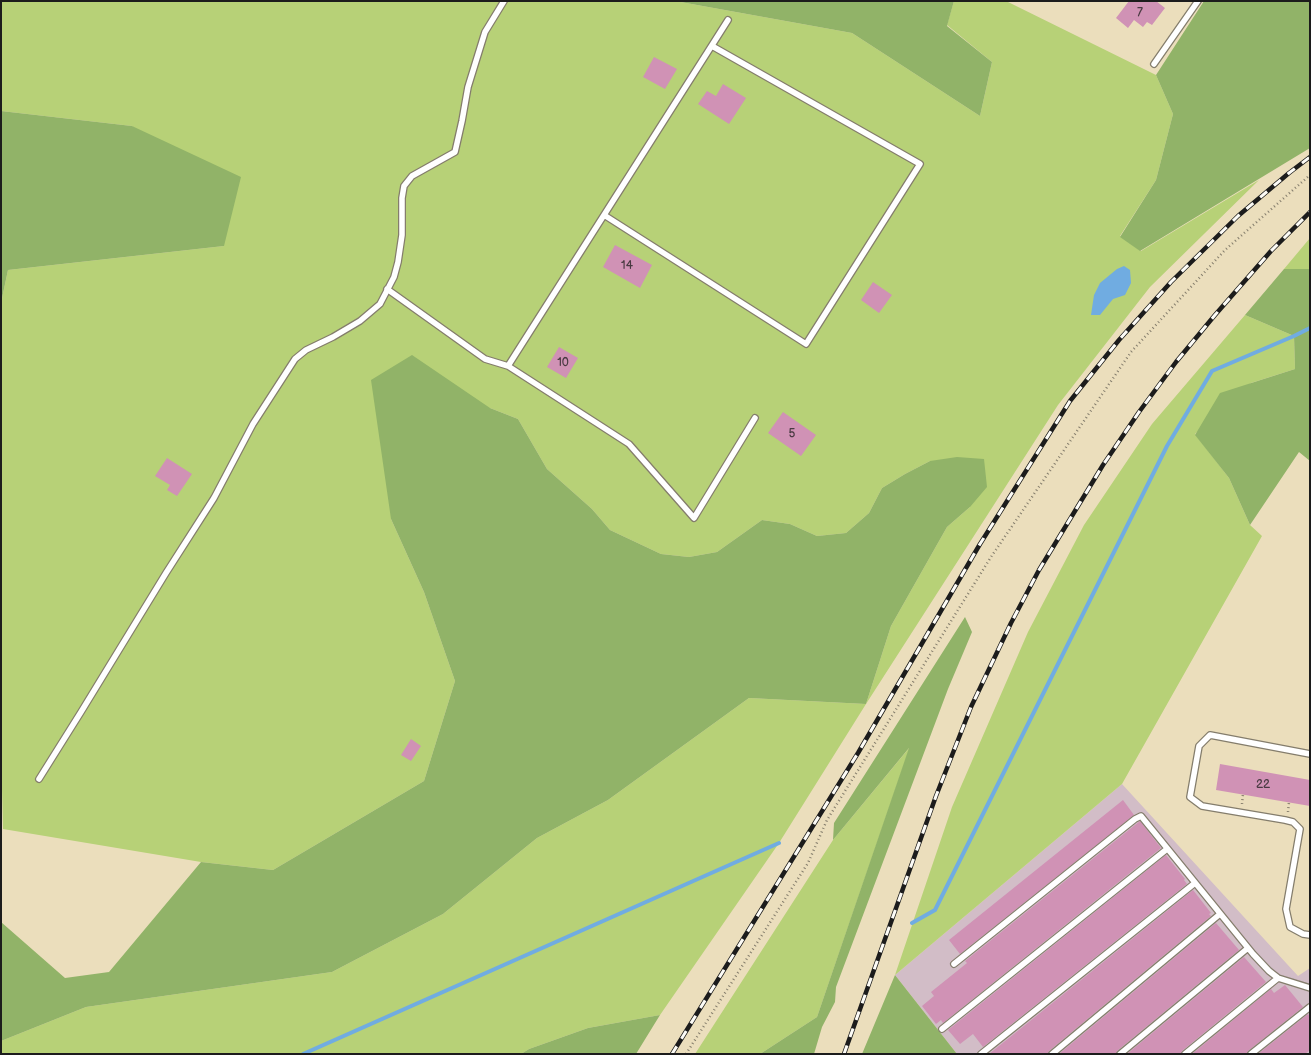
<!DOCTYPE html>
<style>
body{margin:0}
#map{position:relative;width:1311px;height:1055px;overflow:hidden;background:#ebdebc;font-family:"Balsamiq Sans",sans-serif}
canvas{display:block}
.frame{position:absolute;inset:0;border:2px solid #1c1c1c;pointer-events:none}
</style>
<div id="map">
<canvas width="1311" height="1055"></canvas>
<div class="frame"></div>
</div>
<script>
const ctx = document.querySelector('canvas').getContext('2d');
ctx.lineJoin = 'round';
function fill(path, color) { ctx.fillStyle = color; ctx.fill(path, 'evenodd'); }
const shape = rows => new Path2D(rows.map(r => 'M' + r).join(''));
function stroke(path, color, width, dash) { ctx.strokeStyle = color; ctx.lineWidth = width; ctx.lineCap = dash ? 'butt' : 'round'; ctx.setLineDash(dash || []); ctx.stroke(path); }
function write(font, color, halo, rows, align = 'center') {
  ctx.font = font + ' "Balsamiq Sans",sans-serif'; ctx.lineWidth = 3.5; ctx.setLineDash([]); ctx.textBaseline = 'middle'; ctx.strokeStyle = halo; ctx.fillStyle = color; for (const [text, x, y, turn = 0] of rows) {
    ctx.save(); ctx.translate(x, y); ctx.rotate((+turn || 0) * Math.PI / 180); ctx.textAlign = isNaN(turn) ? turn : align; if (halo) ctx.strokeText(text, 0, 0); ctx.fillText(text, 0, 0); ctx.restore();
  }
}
fill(shape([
 [1122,784,1298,976,1310,968,1310,1054,957,1054,895,975]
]), '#d2bdc7');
fill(shape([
 [1,1,675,1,852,33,980,116,992,62,947,25,954,1,1006,1,1156,75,1173,114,1156,180,1120,236,1141,251,1259,180,1150,287,1058,405,866,704,779,843,660,1015,588,1028,529,1049,521,1054,1,1054,1,1041,86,1007,332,972,443,914,537,838,608,800,749,698,866,704,891,626,947,527,970,507,930,461,905,474,882,488,869,513,846,533,817,536,790,524,762,520,717,552,689,557,661,554,610,530,592,509,547,469,518,419,490,408,391,519,424,592,455,681,424,781,273,870,201,862,3,829,1,749,1,303,8,270,224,246,132,126,1,111],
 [1310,238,1310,269,1284,269],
 [1245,315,1294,336,1295,369,1251,383,1195,434,1229,478,1250,525,1262,536,1122,784,895,975,952,807,1028,632,1084,525,1152,424],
 [910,747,817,1017,760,1054,695,1054,833,840]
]), '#b7d177');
fill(shape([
 [675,1,954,1,947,26,992,62,980,116,852,33],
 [1204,1,1310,1,1310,148,1140,251,1120,237,1156,180,1173,114,1156,75],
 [1,111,132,126,241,177,224,246,8,270,1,303],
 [1284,269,1310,269,1310,461,1299,452,1250,525,1229,478,1195,435,1220,393,1295,369,1294,336,1245,315],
 [412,355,490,408,518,419,547,469,592,509,610,530,661,554,689,557,717,552,762,520,790,524,817,536,846,533,869,513,882,488,905,474,930,461,957,457,984,459,987,487,970,507,947,527,891,626,866,704,749,698,608,800,537,838,443,914,332,972,86,1007,1,1041,1,922,65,978,109,972,201,862,273,870,424,781,455,681,424,592,391,519,371,380],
 [965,617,972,632,948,689,836,987,835,1002,822,1027,814,1054,760,1054,817,1017,909,748,833,840,834,823],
 [895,975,957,1054,862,1054],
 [660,1015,636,1054,521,1054,529,1049,588,1028]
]), '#91b368');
fill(shape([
 [1124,266,1130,270,1131,283,1125,295,1113,299,1100,315,1091,315,1094,295,1100,283,1117,269]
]), '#70ace1');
stroke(shape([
 [912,923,935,910,1167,446,1212,371,1294,336,1310,328],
 [303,1054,779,843]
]), '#70ace1', 4);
fill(shape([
 [1129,1,1156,1,1165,8,1152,25,1147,22,1143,27,1134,20,1128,28,1116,18],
 [654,57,677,69,665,89,643,77],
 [723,84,746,98,729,124,698,104,707,91,716,96],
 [615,245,652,265,640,288,603,267],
 [873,282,892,295,879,313,861,300],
 [559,347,578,358,566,378,547,367],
 [783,412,816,435,801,456,768,433],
 [167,458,192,474,177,496,167,490,170,485,155,476],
 [411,739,421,746,411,761,401,755],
 [1220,764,1310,780,1310,806,1216,790],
 [1123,800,1134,815,960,954,949,940],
 [1140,821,1161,848,943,1023,941,1020,936,1024,922,1006,934,996,931,992,967,963,965,961],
 [1166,855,1185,879,1184,880,1187,884,983,1047,973,1034,960,1044,948,1030],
 [1193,890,1211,913,1209,914,1211,916,1049,1051,1048,1054,989,1054],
 [1216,923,1239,950,1117,1051,1116,1054,1059,1054],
 [1244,957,1266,982,1182,1051,1181,1054,1127,1054],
 [1285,985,1303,1007,1248,1051,1247,1054,1192,1054,1271,989,1274,993],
 [1308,1014,1310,1017,1310,1050,1305,1054,1258,1054]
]), '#d092b5');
const service = shape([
 [728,20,508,366,629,444,694,518,755,418],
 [1154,64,1198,1],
 [604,215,806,344,920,164,712,46],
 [387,289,485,359,508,366],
 [1310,754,1210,735,1199,746,1190,797,1202,806,1285,820,1293,822,1300,829,1286,909,1290,927,1303,934,1310,935],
 [39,779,81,712,166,573,214,498,253,424,295,359,306,350,333,337,360,321,380,304,394,277,398,262,402,235,402,198,404,186,412,176,455,152,462,121,468,87,485,32,504,1],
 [954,964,1135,819,1141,816,1253,954,1269,971,1278,978,1310,988],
 [942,1029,1167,849],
 [981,1054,1195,883],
 [1052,1054,1220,914],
 [1120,1054,1248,948],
 [1185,1054,1278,978],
 [1251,1054,1310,1007]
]);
stroke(service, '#847d6c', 8);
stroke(shape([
 [1242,804,1243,794],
 [1288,812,1289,802],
 [686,1054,808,863,827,820,991,557,1131,352,1225,250,1310,175]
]), '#847d6c', 2.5, [1, 3]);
stroke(service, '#fff', 5.5);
const rail = shape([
 [672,1054,858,753,980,544,1070,401,1119,340,1171,282,1238,216,1289,173,1310,157],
 [844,1054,936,796,971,707,1011,623,1039,570,1103,465,1139,412,1176,362,1215,315,1271,251,1310,212]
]);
stroke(rail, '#1c1c1c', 4.5);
stroke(rail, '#fdfcf7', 3, [9]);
write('12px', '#493a42', null, [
 ["7",1140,13],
 ["14",627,266],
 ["10",563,363],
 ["5",792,434],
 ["22",1263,785]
]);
</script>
